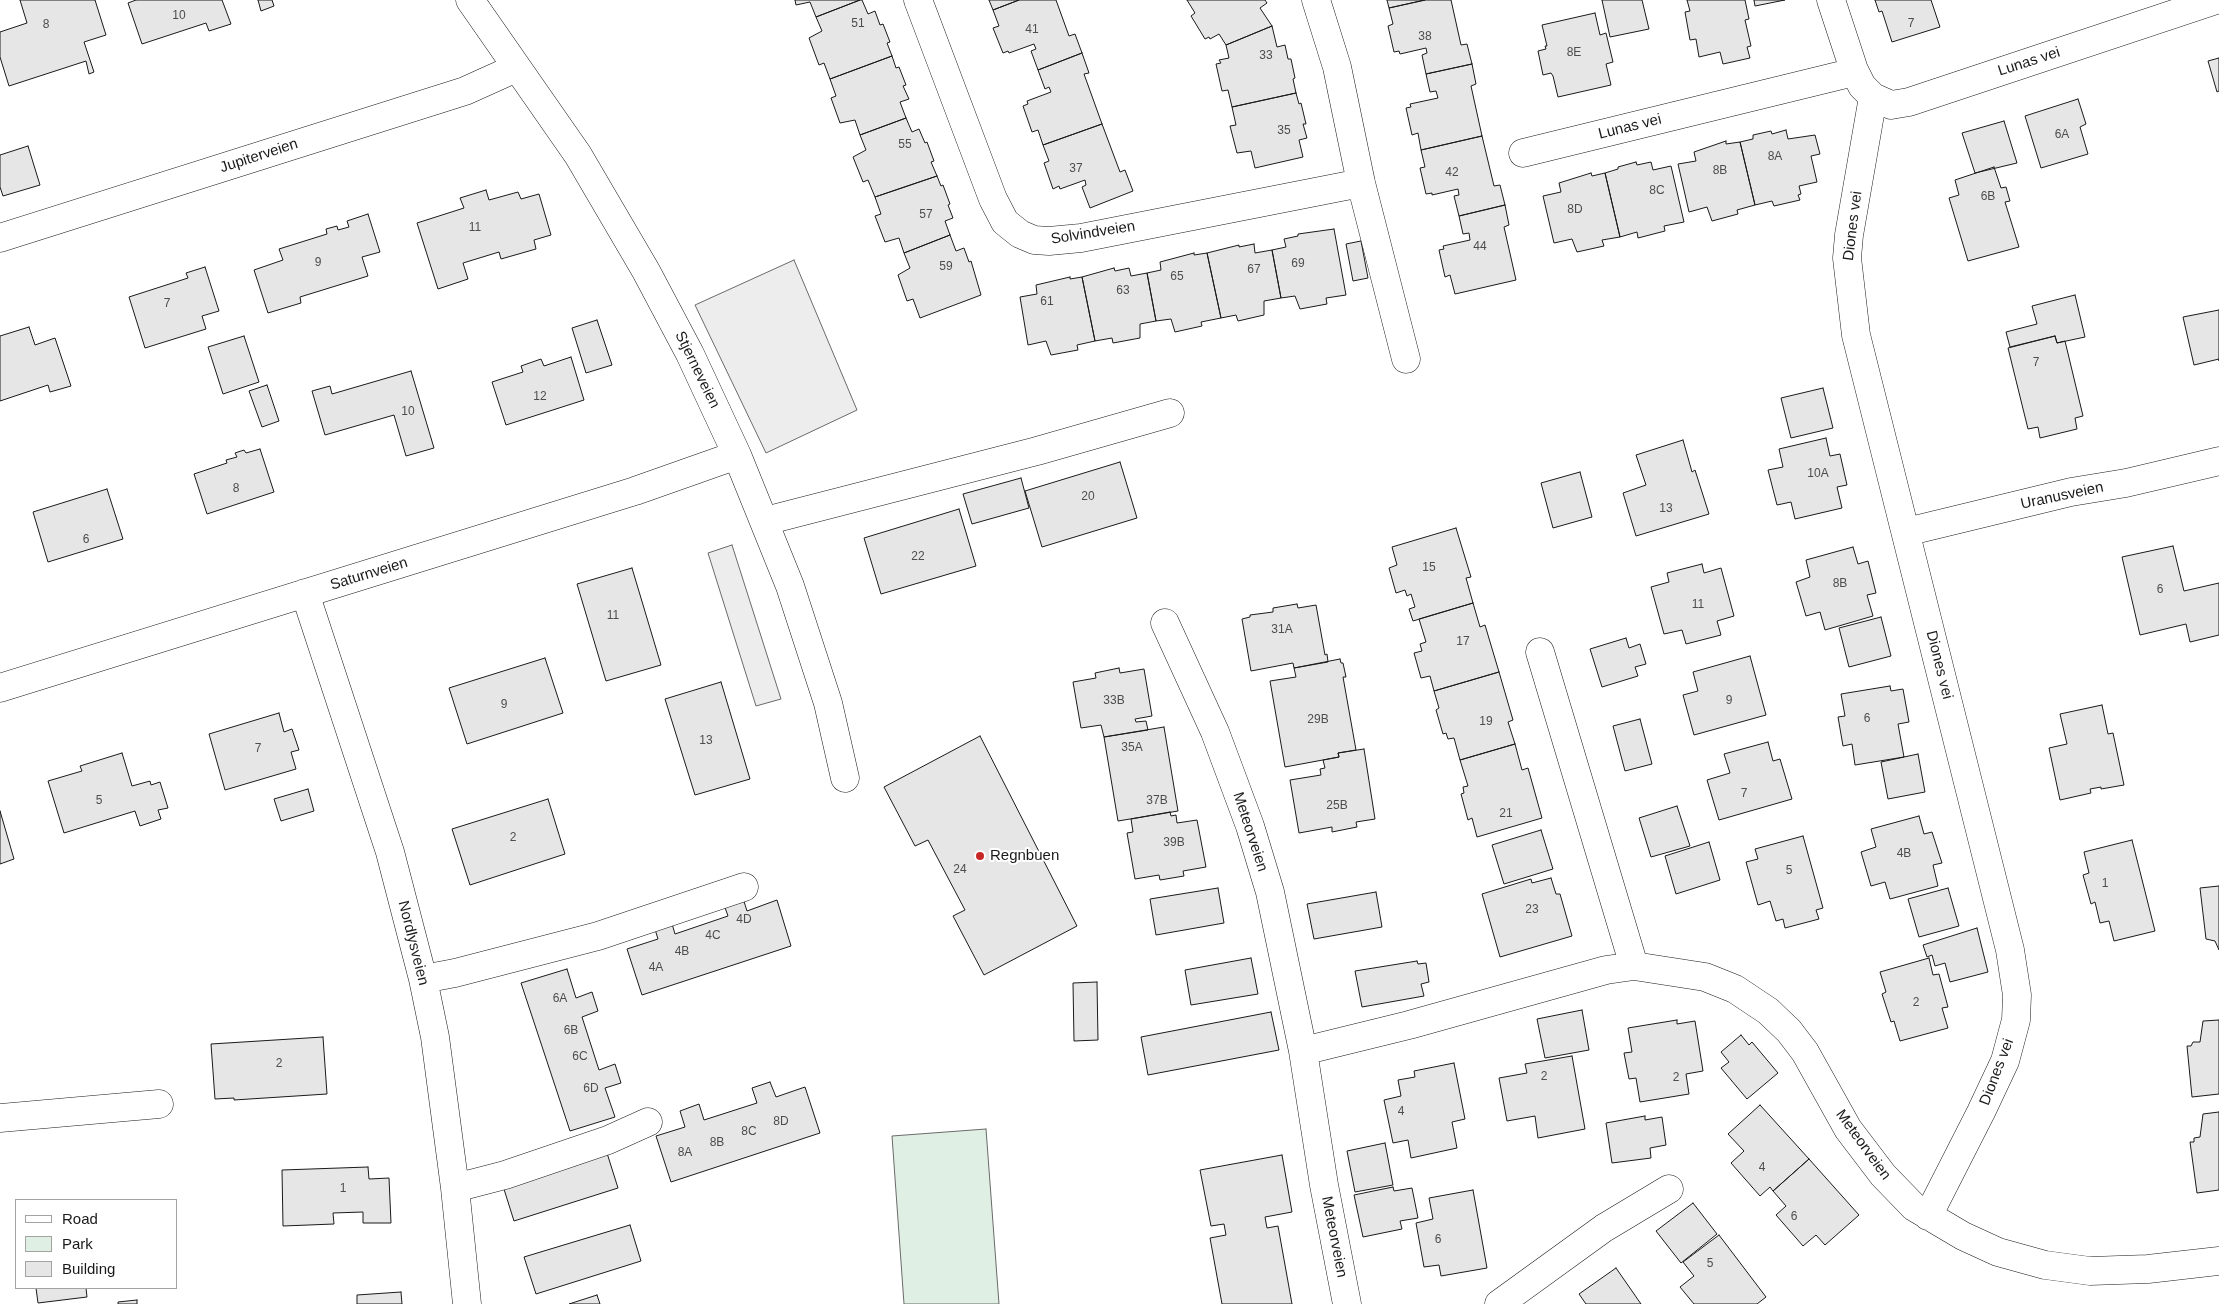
<!DOCTYPE html>
<style>
body{margin:0}
#map{position:relative;width:2219px;height:1304px;overflow:hidden;background:#fff;font-family:Arial,sans-serif}
canvas{display:block}
.legend{position:absolute;left:15px;top:1199px;width:162px;height:90px;box-sizing:border-box;background:#fff;border:1px solid #a3a3a3;margin:0;padding:6px 9px;list-style:none;font-size:15px;color:#1a1a1a}
.legend li{display:flex;align-items:center;gap:10px;height:25px}
.legend b{width:25px;border:1px solid #a3a3a3}
</style>
<div id="map">
<canvas width="2219" height="1304"></canvas>
<ul class="legend">
<li><b style="height:6px;background:#fff"></b>Road</li>
<li><b style="height:14px;background:#e0efe3"></b>Park</li>
<li><b style="height:14px;background:#e6e6e6"></b>Building</li>
</ul>
</div>
<script>
const ctx = document.querySelector('canvas').getContext('2d');
ctx.lineJoin = 'round';
function fill(path, color) { ctx.fillStyle = color; ctx.fill(path, 'evenodd'); }
const shape = rows => new Path2D(rows.map(r => 'M' + r).join(''));
function stroke(path, color, width, dash) { ctx.strokeStyle = color; ctx.lineWidth = width; ctx.lineCap = dash ? 'butt' : 'round'; ctx.setLineDash(dash || []); ctx.stroke(path); }
function write(font, color, halo, rows, align = 'center') {
  ctx.font = font + ' Arial,sans-serif'; ctx.lineWidth = 4; ctx.setLineDash([]); ctx.textBaseline = 'middle'; ctx.strokeStyle = halo; ctx.fillStyle = color; for (const [text, x, y, turn = 0] of rows) {
    ctx.save(); ctx.translate(x, y); ctx.rotate((+turn || 0) * Math.PI / 180); ctx.textAlign = isNaN(turn) ? turn : align; if (halo) ctx.strokeText(text, 0, 0); ctx.fillText(text, 0, 0); ctx.restore();
  }
}
const green = shape([
 [986,1129,999,1304,904,1304,892,1136,986,1129]
]);
fill(green, '#e0efe3');
stroke(green, '#6a6a6a', 1);
const parking = shape([
 [794,260,857,410,766,453,695,305,794,260],
 [732,545,781,699,756,706,708,553,732,545]
]);
fill(parking, '#ededed');
stroke(parking, '#6a6a6a', 1);
const building = shape([
 [20,0,95,0,106,35,84,42,94,72,89,74,86,61,9,86,0,57,0,32,27,23,20,0],
 [136,0,222,0,231,24,209,31,206,23,142,44,128,3,136,0],
 [258,0,272,0,274,6,261,11,258,0],
 [795,0,860,0,816,17,810,2,796,5,795,0],
 [860,0,862,0,868,14,875,11,880,25,883,24,890,42,887,43,892,56,830,79,824,63,819,65,809,38,822,31,816,17,860,0],
 [989,0,1019,0,993,10,989,0],
 [1019,0,1056,0,1069,36,1075,34,1082,53,1038,70,1031,51,1036,49,1034,44,1009,53,1008,51,1003,53,993,28,999,26,993,10,1019,0],
 [1187,0,1265,0,1267,3,1260,8,1272,26,1226,45,1219,34,1210,39,1209,37,1205,39,1191,16,1195,13,1187,0],
 [1387,0,1425,0,1389,8,1387,0],
 [1425,0,1451,0,1461,45,1467,44,1472,64,1426,74,1422,55,1427,53,1426,48,1400,54,1399,51,1394,52,1388,26,1393,24,1389,8,1425,0],
 [1602,0,1642,0,1649,29,1610,37,1602,0],
 [1687,0,1745,0,1749,19,1745,20,1751,46,1747,47,1750,58,1723,64,1720,52,1699,57,1696,39,1690,40,1685,12,1690,11,1687,0],
 [1754,0,1785,0,1755,6,1754,0],
 [1875,0,1931,0,1940,27,1892,42,1882,11,1879,12,1875,0],
 [1595,13,1600,35,1606,33,1613,62,1606,64,1611,85,1558,97,1553,76,1551,73,1543,75,1538,51,1546,49,1545,46,1547,46,1542,25,1595,13],
 [1272,26,1277,47,1285,45,1288,59,1291,59,1295,78,1293,79,1296,93,1232,107,1228,90,1222,91,1216,64,1221,63,1219,60,1229,58,1226,45,1272,26],
 [1082,53,1089,73,1084,74,1102,124,1043,145,1038,130,1032,132,1023,106,1028,104,1027,101,1051,92,1049,87,1045,89,1038,70,1082,53],
 [892,56,896,68,899,67,906,85,903,86,909,99,900,102,906,118,860,135,855,120,840,123,831,98,836,96,830,79,892,56],
 [2219,58,2219,91,2217,92,2208,61,2219,58],
 [1472,64,1476,84,1471,86,1482,136,1421,150,1418,133,1412,135,1406,108,1411,107,1410,104,1438,98,1436,91,1430,92,1426,74,1472,64],
 [1296,93,1299,104,1301,103,1306,124,1303,124,1307,138,1299,140,1303,157,1255,168,1251,151,1237,153,1230,126,1236,125,1232,107,1296,93],
 [2078,99,2086,124,2080,127,2088,154,2041,168,2025,116,2078,99],
 [906,118,912,132,919,129,925,143,927,142,934,161,931,162,937,176,875,197,868,180,863,182,853,157,866,150,860,135,906,118],
 [2004,121,2017,163,1975,173,1962,133,2004,121],
 [1102,124,1120,172,1125,170,1133,191,1090,208,1082,187,1086,185,1085,180,1060,189,1059,186,1053,189,1044,163,1049,161,1043,145,1102,124],
 [1786,130,1788,139,1815,135,1820,154,1811,156,1817,182,1799,186,1801,194,1798,195,1800,200,1774,206,1772,201,1755,205,1740,142,1753,139,1753,135,1771,131,1772,134,1786,130],
 [1482,136,1494,186,1500,185,1505,205,1459,216,1454,196,1459,195,1458,189,1432,195,1432,193,1426,194,1420,168,1425,167,1421,150,1482,136],
 [1726,141,1726,144,1740,142,1755,205,1737,210,1738,214,1712,221,1707,207,1689,212,1678,164,1696,161,1694,152,1726,141],
 [28,146,40,185,3,196,0,187,0,155,28,146],
 [1636,162,1637,165,1651,162,1653,170,1671,166,1684,222,1664,226,1665,231,1638,238,1637,232,1620,237,1605,173,1618,169,1618,167,1636,162],
 [1994,167,2001,188,2006,187,2010,201,2005,202,2019,247,1968,261,1949,198,1959,195,1955,180,1994,167],
 [1591,173,1592,176,1605,173,1620,237,1602,240,1604,246,1577,252,1572,239,1554,243,1543,196,1561,192,1559,183,1591,173],
 [937,176,941,186,943,185,950,204,948,205,953,218,945,221,950,235,904,253,899,238,885,242,875,216,881,214,875,197,937,176],
 [486,190,489,200,518,192,521,199,539,194,551,235,534,240,536,249,501,259,499,252,463,263,468,279,438,289,417,223,464,208,460,198,486,190],
 [1505,205,1509,225,1504,227,1516,280,1455,294,1450,275,1445,277,1439,250,1444,249,1443,246,1470,240,1469,233,1463,234,1459,216,1505,205],
 [368,214,380,252,362,257,368,276,300,297,301,303,268,313,254,270,283,260,279,249,327,234,326,229,337,226,338,230,349,227,347,221,368,214],
 [1334,229,1346,295,1326,298,1327,304,1300,309,1295,296,1281,298,1272,250,1286,247,1284,239,1298,236,1298,234,1334,229],
 [950,235,956,251,964,248,969,262,971,261,981,295,920,318,913,299,907,301,898,275,910,268,904,253,950,235],
 [1361,241,1368,278,1353,281,1346,244,1361,241],
 [1254,244,1255,253,1272,250,1281,298,1264,301,1264,315,1238,321,1236,315,1221,318,1207,253,1239,245,1239,247,1254,244],
 [1194,253,1194,255,1207,253,1221,318,1201,322,1202,326,1175,332,1171,319,1156,321,1147,273,1161,270,1160,262,1194,253],
 [205,267,219,311,202,316,206,329,145,348,129,297,188,278,186,273,205,267],
 [1114,268,1115,271,1129,268,1131,276,1147,273,1156,321,1140,324,1140,338,1113,343,1112,338,1095,341,1082,277,1114,268],
 [1070,277,1070,279,1082,277,1095,341,1077,345,1078,350,1051,355,1046,341,1028,345,1020,297,1037,294,1036,285,1070,277],
 [2075,295,2085,337,2057,343,2055,336,2010,347,2006,332,2037,324,2032,306,2075,295],
 [2219,310,2219,361,2219,359,2194,365,2183,317,2219,310],
 [597,320,612,365,586,373,572,328,597,320],
 [29,327,35,345,55,338,71,386,50,392,48,385,0,401,0,336,29,327],
 [244,336,259,382,223,394,208,347,244,336],
 [2055,336,2057,343,2065,341,2083,416,2075,418,2077,429,2040,438,2038,427,2028,429,2008,348,2055,336],
 [571,357,584,400,506,425,492,382,523,372,521,366,541,359,544,366,571,357],
 [411,371,434,448,406,456,394,415,325,435,312,391,330,386,332,394,411,371],
 [267,385,279,421,262,427,249,391,267,385],
 [1823,388,1833,428,1791,438,1781,398,1823,388],
 [1826,438,1830,456,1840,454,1847,485,1837,487,1842,508,1795,519,1791,502,1777,505,1768,470,1783,467,1779,449,1826,438],
 [1683,440,1692,472,1695,470,1709,514,1636,536,1623,493,1646,485,1636,455,1683,440],
 [260,449,274,492,207,514,194,474,227,463,226,460,237,457,235,453,244,450,246,453,260,449],
 [1120,462,1137,518,1042,547,1025,491,1120,462],
 [1580,472,1592,517,1553,528,1541,483,1580,472],
 [1021,478,1029,508,972,524,963,494,1021,478],
 [107,489,123,539,48,562,33,512,107,489],
 [959,509,976,566,881,594,864,538,959,509],
 [1456,528,1471,577,1466,578,1473,603,1413,621,1409,609,1415,607,1411,594,1407,596,1405,590,1396,593,1389,568,1397,565,1392,547,1456,528],
 [2173,546,2184,591,2219,583,2219,635,2190,642,2186,624,2140,635,2122,557,2173,546],
 [1853,547,1858,564,1868,561,1876,593,1867,595,1873,616,1825,630,1820,612,1806,616,1796,582,1810,577,1806,560,1853,547],
 [1702,564,1704,573,1721,568,1734,616,1717,621,1721,635,1686,644,1682,630,1664,634,1651,587,1669,582,1667,573,1702,564],
 [632,568,661,665,606,681,577,584,632,568],
 [1473,603,1480,627,1485,625,1499,672,1434,691,1430,676,1421,678,1414,653,1422,651,1420,644,1426,642,1419,619,1473,603],
 [1297,604,1298,608,1316,605,1325,655,1327,654,1328,662,1294,668,1293,663,1251,671,1242,619,1250,617,1250,615,1273,612,1273,608,1297,604],
 [1881,617,1891,656,1849,667,1839,628,1881,617],
 [1626,638,1629,648,1640,644,1646,664,1635,667,1638,676,1602,687,1590,649,1626,638],
 [1750,656,1766,715,1694,735,1683,695,1698,691,1693,672,1750,656],
 [545,658,563,713,467,744,449,688,545,658],
 [1340,659,1341,663,1343,663,1346,677,1343,677,1356,750,1338,753,1339,757,1285,767,1270,681,1296,677,1294,668,1340,659],
 [1119,668,1120,673,1144,669,1152,716,1135,719,1136,722,1146,721,1148,730,1104,737,1101,725,1081,728,1073,682,1096,678,1095,673,1119,668],
 [1499,672,1513,720,1508,722,1515,744,1460,760,1454,738,1448,739,1446,733,1443,734,1436,710,1439,708,1434,691,1499,672],
 [721,682,750,779,695,795,665,699,721,682],
 [1890,686,1891,691,1903,689,1909,722,1898,724,1904,757,1855,765,1852,744,1843,746,1838,717,1845,716,1841,694,1890,686],
 [2102,705,2108,734,2113,733,2124,785,2101,789,2101,787,2090,789,2091,793,2060,800,2049,748,2067,744,2060,714,2102,705],
 [279,713,284,732,292,729,299,750,291,752,296,769,225,790,209,734,279,713],
 [1640,719,1652,764,1625,771,1613,726,1640,719],
 [1164,727,1178,811,1118,821,1104,737,1164,727],
 [980,736,1077,926,984,975,953,916,965,910,928,840,915,846,884,787,980,736],
 [1768,742,1773,761,1780,759,1792,799,1719,820,1707,780,1730,773,1724,754,1768,742],
 [1515,744,1522,770,1528,768,1542,818,1477,837,1472,818,1468,820,1461,794,1464,793,1463,787,1468,786,1460,760,1515,744],
 [1364,749,1375,819,1356,822,1357,827,1332,832,1332,827,1299,833,1290,780,1321,775,1320,769,1325,768,1323,760,1339,757,1338,753,1364,749],
 [122,753,132,786,150,781,151,785,160,782,168,808,158,810,161,819,140,826,135,811,64,833,48,781,82,771,80,766,122,753],
 [1918,754,1925,792,1888,799,1881,762,1918,754],
 [308,789,314,811,281,821,274,799,308,789],
 [548,799,565,854,470,885,452,829,548,799],
 [1677,806,1690,846,1651,857,1639,818,1677,806],
 [0,811,14,859,0,864,0,811],
 [1170,812,1171,816,1176,815,1177,823,1197,820,1206,867,1183,871,1184,876,1160,880,1159,875,1135,879,1127,833,1133,832,1131,819,1170,812],
 [1919,816,1924,834,1932,832,1942,863,1933,865,1938,886,1890,899,1885,882,1871,886,1861,852,1876,847,1871,829,1919,816],
 [1541,830,1553,869,1504,884,1492,845,1541,830],
 [1803,836,1823,908,1816,910,1819,919,1785,928,1783,919,1776,921,1770,901,1758,905,1746,862,1758,859,1755,849,1803,836],
 [2132,840,2155,931,2114,941,2109,921,2100,923,2095,902,2091,904,2083,875,2089,873,2084,852,2132,840],
 [1709,842,1720,880,1676,894,1665,856,1709,842],
 [1551,878,1556,894,1560,894,1572,936,1500,957,1482,894,1531,879,1532,883,1551,878],
 [2219,886,2219,950,2215,941,2206,939,2200,888,2219,886],
 [1218,888,1224,923,1156,935,1150,899,1218,888],
 [1948,888,1959,926,1919,937,1908,899,1948,888],
 [1376,892,1382,927,1314,939,1307,904,1376,892],
 [742,895,747,911,777,900,791,946,642,995,627,949,658,939,653,923,670,917,675,934,728,916,723,902,742,895],
 [1977,928,1988,972,1950,982,1945,963,1935,966,1932,955,1927,957,1923,945,1977,928],
 [1251,958,1258,994,1191,1005,1185,970,1251,958],
 [1929,958,1933,975,1939,974,1948,1007,1942,1008,1948,1028,1900,1041,1894,1021,1891,1022,1882,994,1886,992,1880,972,1929,958],
 [1417,961,1418,964,1426,963,1429,982,1421,984,1424,996,1362,1007,1355,971,1417,961],
 [567,969,576,998,592,992,598,1011,582,1017,599,1070,615,1064,621,1083,605,1088,615,1117,570,1131,521,983,567,969],
 [1097,982,1098,1040,1074,1041,1073,983,1097,982],
 [1582,1010,1589,1050,1545,1058,1537,1019,1582,1010],
 [1271,1012,1279,1050,1148,1075,1141,1037,1271,1012],
 [1677,1020,1677,1024,1695,1021,1703,1071,1686,1074,1689,1094,1640,1102,1636,1078,1629,1079,1624,1053,1632,1052,1628,1028,1677,1020],
 [2219,1020,2219,1094,2192,1097,2187,1046,2191,1046,2193,1042,2200,1042,2203,1021,2219,1020],
 [1741,1035,1749,1045,1752,1042,1778,1073,1747,1099,1721,1068,1729,1062,1721,1052,1741,1035],
 [323,1037,327,1094,234,1100,234,1098,215,1099,211,1044,323,1037],
 [1572,1056,1585,1129,1538,1138,1535,1116,1507,1121,1499,1078,1527,1073,1525,1064,1572,1056],
 [1454,1063,1465,1119,1452,1122,1457,1148,1411,1158,1408,1140,1393,1143,1384,1100,1401,1096,1398,1080,1415,1077,1414,1071,1454,1063],
 [770,1082,776,1097,805,1087,820,1133,671,1182,656,1136,685,1127,680,1111,699,1104,704,1120,757,1103,752,1088,770,1082],
 [1760,1105,1809,1159,1773,1191,1770,1187,1760,1196,1731,1163,1744,1151,1728,1134,1760,1105],
 [2219,1112,2219,1190,2197,1193,2190,1142,2194,1142,2194,1138,2200,1137,2203,1114,2219,1112],
 [1645,1116,1645,1120,1662,1117,1666,1145,1650,1148,1651,1158,1612,1163,1606,1123,1645,1116],
 [1385,1143,1393,1185,1355,1192,1347,1151,1385,1143],
 [607,1153,618,1188,514,1221,503,1186,607,1153],
 [1282,1155,1292,1212,1265,1217,1267,1228,1278,1226,1292,1304,1222,1304,1210,1238,1226,1235,1224,1224,1211,1226,1200,1170,1282,1155],
 [1809,1159,1859,1215,1825,1245,1816,1235,1803,1246,1776,1215,1786,1206,1773,1191,1809,1159],
 [368,1167,369,1179,389,1178,391,1223,363,1223,363,1212,333,1213,334,1224,283,1226,282,1170,368,1167],
 [1393,1187,1394,1191,1412,1188,1418,1218,1400,1221,1402,1229,1363,1237,1354,1195,1393,1187],
 [1473,1190,1487,1268,1441,1276,1439,1265,1424,1267,1416,1223,1433,1219,1429,1198,1473,1190],
 [1693,1203,1717,1234,1681,1263,1656,1231,1693,1203],
 [630,1225,641,1261,536,1294,524,1257,630,1225],
 [1719,1235,1766,1297,1757,1304,1694,1304,1680,1287,1694,1276,1683,1262,1719,1235],
 [1616,1268,1641,1304,1586,1304,1579,1294,1616,1268],
 [36,1288,86,1288,87,1297,38,1303,36,1288],
 [401,1292,402,1304,357,1304,357,1295,401,1292],
 [597,1295,600,1304,569,1304,597,1295],
 [137,1300,137,1304,118,1304,118,1302,137,1300]
]);
fill(building, '#e6e6e6');
stroke(building, '#1a1a1a', 1);
const minor = shape([
 [470,0,578,155,646,271,690,354,737,455,790,586,828,703,845,778],
 [918,0,993,199,1005,222,1020,234,1034,240,1049,241,1081,238,1361,183],
 [1316,0,1337,67,1361,183,1406,359],
 [1831,0,1854,70,1862,86,1873,97,1891,105,1909,102,2216,0],
 [1873,97,1849,235,1847,258,1856,335,2010,950,2017,995,2016,1020,2005,1061,1981,1112,1928,1216],
 [1523,153,1842,75,1854,70],
 [0,238,465,91,516,68],
 [765,521,1037,451,1170,413],
 [1906,532,2071,492,2126,483,2219,461],
 [305,593,390,852,423,979,435,1037,455,1188,467,1304],
 [1165,623,1215,732,1250,826,1270,892,1303,1051,1324,1185,1347,1304],
 [1540,652,1634,966],
 [0,688,635,491,737,455],
 [423,979,455,973,598,936,744,887],
 [1303,1051,1409,1025,1606,970,1634,966,1705,977,1735,989,1768,1011,1789,1031,1805,1052,1848,1129,1883,1175,1914,1207,1963,1236,1998,1252,2045,1265,2090,1271,2148,1269,2219,1261],
 [0,1118,159,1104],
 [455,1188,505,1175,608,1140,648,1122],
 [1499,1304,1604,1228,1669,1189]
]);
stroke(minor, '#1a1a1a', 29);
stroke(minor, '#fff', 28);
for (const [x, y, r, color] of [
 [980,856,5,"#c62828"]
]) { const dot = new Path2D(); dot.arc(x, y, r, 0, 2 * Math.PI); ctx.fillStyle = color; ctx.fill(dot); stroke(dot, '#fff', 2); }
write('12px', '#4d4d4d', null, [
 ["10",179,16],
 ["51",858,24],
 ["7",1911,24],
 ["8",46,25],
 ["41",1032,30],
 ["38",1425,37],
 ["8E",1574,53],
 ["33",1266,56],
 ["35",1284,131],
 ["6A",2062,135],
 ["55",905,145],
 ["8A",1775,157],
 ["37",1076,169],
 ["8B",1720,171],
 ["42",1452,173],
 ["8C",1657,191],
 ["6B",1988,197],
 ["8D",1575,210],
 ["57",926,215],
 ["11",475,228],
 ["44",1480,247],
 ["9",318,263],
 ["69",1298,264],
 ["59",946,267],
 ["67",1254,270],
 ["65",1177,277],
 ["63",1123,291],
 ["61",1047,302],
 ["7",167,304],
 ["7",2036,363],
 ["12",540,397],
 ["10",408,412],
 ["10A",1818,474],
 ["8",236,489],
 ["20",1088,497],
 ["13",1666,509],
 ["6",86,540],
 ["22",918,557],
 ["15",1429,568],
 ["8B",1840,584],
 ["6",2160,590],
 ["11",1698,605],
 ["11",613,616],
 ["31A",1282,630],
 ["17",1463,642],
 ["33B",1114,701],
 ["9",1729,701],
 ["9",504,705],
 ["6",1867,719],
 ["29B",1318,720],
 ["19",1486,722],
 ["13",706,741],
 ["35A",1132,748],
 ["7",258,749],
 ["7",1744,794],
 ["5",99,801],
 ["37B",1157,801],
 ["25B",1337,806],
 ["21",1506,814],
 ["2",513,838],
 ["39B",1174,843],
 ["4B",1904,854],
 ["24",960,870],
 ["5",1789,871],
 ["1",2105,884],
 ["23",1532,910],
 ["4D",744,920],
 ["4C",713,936],
 ["4B",682,952],
 ["4A",656,968],
 ["6A",560,999],
 ["2",1916,1003],
 ["6B",571,1031],
 ["6C",580,1057],
 ["2",279,1064],
 ["2",1544,1077],
 ["2",1676,1078],
 ["6D",591,1089],
 ["4",1401,1112],
 ["8D",781,1122],
 ["8C",749,1132],
 ["8B",717,1143],
 ["8A",685,1153],
 ["4",1762,1168],
 ["1",343,1189],
 ["6",1794,1217],
 ["6",1438,1240],
 ["5",1710,1264]
]);
write('15px', '#1a1a1a', '#fff', [
 ["Lunas vei",2029,62,-18],
 ["Lunas vei",1630,127,-14],
 ["Jupiterveien",259,156,-18],
 ["Diones vei",1853,226,-83],
 ["Solvindveien",1093,233,-9],
 ["Stjerneveien",697,370,64],
 ["Uranusveien",2062,496,-12],
 ["Saturnveien",369,574,-17],
 ["Diones vei",1939,665,76],
 ["Meteorveien",1250,832,72],
 ["Nordlysveien",413,943,76],
 ["Diones vei",1997,1072,-69],
 ["Meteorveien",1863,1145,54],
 ["Meteorveien",1334,1237,79]
]);
write('15px', '#1a1a1a', '#fff', [
 ["Regnbuen",990,856]
], 'left');
</script>
